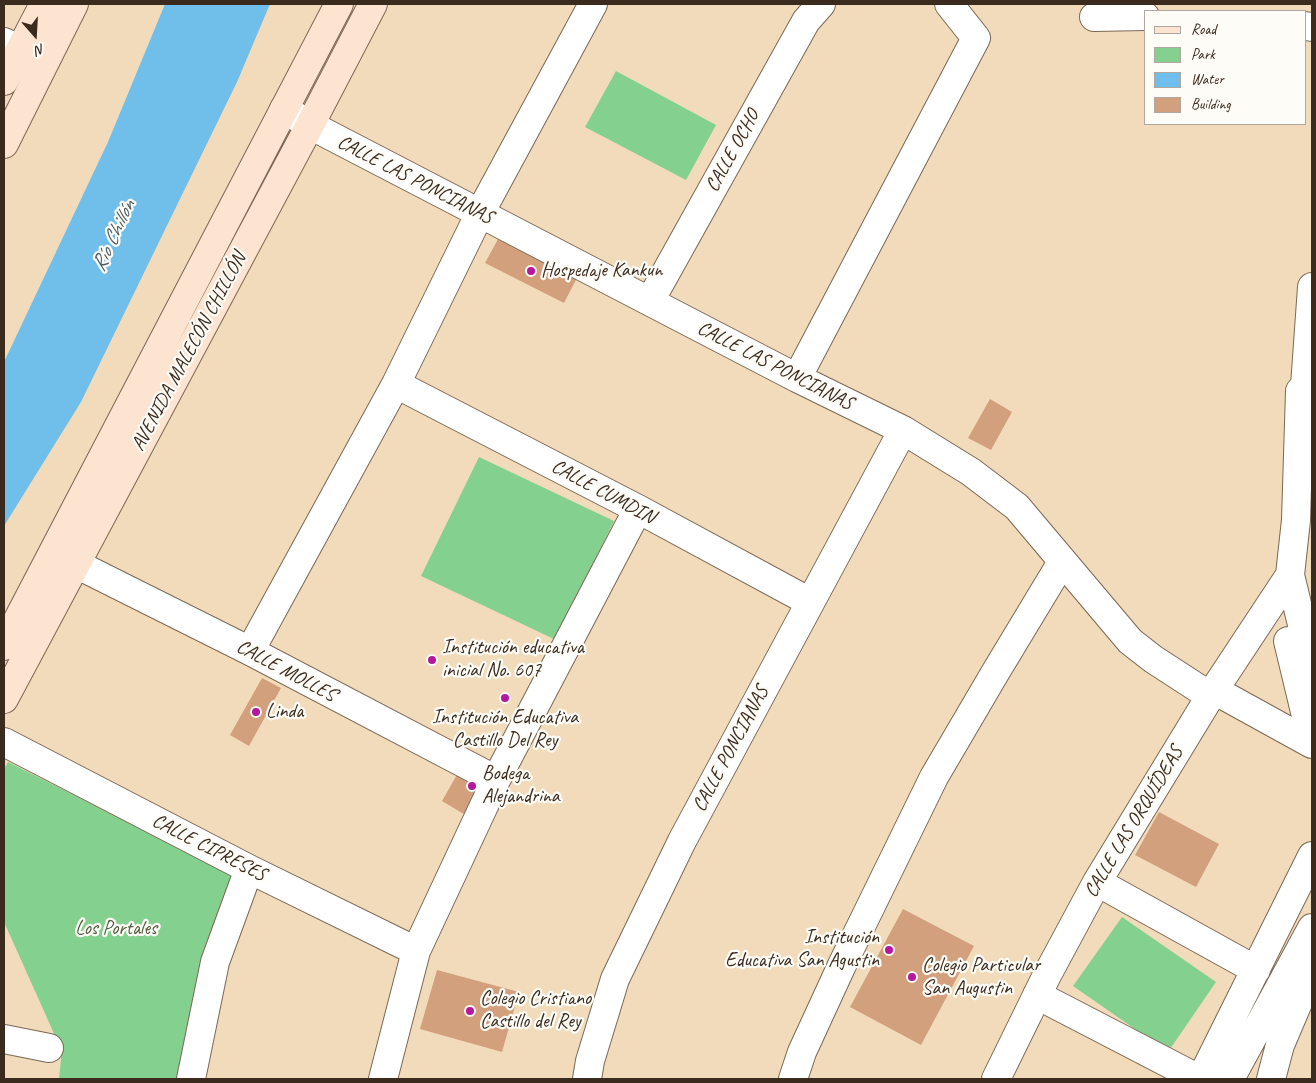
<!DOCTYPE html>
<meta charset="utf-8">
<style>
body{margin:0}
#map{position:relative;width:1316px;height:1083px;overflow:hidden;background:#f2dbbb;font-family:Caveat,sans-serif}
canvas{display:block}
.frame{position:absolute;inset:0;border:5px solid #3b2a1e;pointer-events:none}
.legend{position:absolute;left:1144px;top:10px;width:162px;height:115px;box-sizing:border-box;background:#fdfcf7;border:1px solid #afa8a0;margin:0;padding:6px 9px;list-style:none;font-size:15px;color:#3b2a1e}
.legend li{display:flex;align-items:center;gap:10px;height:25px}
.legend b{width:25px;border:1px solid #afa8a0}
.north{position:absolute;left:10px;top:10px;width:50px;height:50px;-webkit-text-stroke:4px #fdfcf7;paint-order:stroke;rotate:161deg;font-size:14px;font-weight:700;line-height:20px;text-align:center;color:#3b2a1e}
.north::after{content:'';display:block;margin:auto;width:18px;height:22px;background:#3b2a1e;clip-path:polygon(50% 0,100% 100%,50% 72%,0 100%)}
</style>
<div id="map">
<canvas width="1316" height="1083"></canvas>
<div class="frame"></div>
<ul class="legend">
<li><b style="height:6px;background:#fde4d1"></b>Road</li>
<li><b style="height:14px;background:#84d18f"></b>Park</li>
<li><b style="height:14px;background:#70beea"></b>Water</li>
<li><b style="height:14px;background:#d2a07d"></b>Building</li>
</ul>
<div class="north">N</div>
</div>
<script>
const ctx = document.querySelector('canvas').getContext('2d');
ctx.lineJoin = 'round';
function fill(path, color) { ctx.fillStyle = color; ctx.fill(path, 'evenodd'); }
const shape = rows => new Path2D(rows.map(r => 'M' + r).join(''));
function stroke(path, color, width, dash) { ctx.strokeStyle = color; ctx.lineWidth = width; ctx.lineCap = dash ? 'butt' : 'round'; ctx.setLineDash(dash || []); ctx.stroke(path); }
function write(font, color, halo, rows, align = 'center') {
  ctx.font = font + ' Caveat,sans-serif'; ctx.lineWidth = 4.5; ctx.setLineDash([]); ctx.textBaseline = 'middle'; ctx.strokeStyle = halo; ctx.fillStyle = color; for (const [text, x, y, turn = 0] of rows) {
    ctx.save(); ctx.translate(x, y); ctx.rotate((+turn || 0) * Math.PI / 180); ctx.textAlign = isNaN(turn) ? turn : align; if (halo) ctx.strokeText(text, 0, 0); ctx.fillText(text, 0, 0); ctx.restore();
  }
}
fill(shape([
 [616,71,716,125,686,180,585,127],
 [479,457,614,521,556,640,421,576],
 [8,762,235,876,185,1079,59,1079,61,1059,56,1038,4,922,4,769],
 [1122,917,1216,982,1168,1052,1073,986]
]), '#84d18f');
fill(shape([
 [165,4,270,4,237,82,81,402,4,526,4,362,108,142]
]), '#70beea');
fill(shape([
 [498,239,577,278,564,303,485,263],
 [990,399,1012,412,991,450,968,438],
 [262,678,281,688,249,746,230,735],
 [459,771,484,785,467,816,442,801],
 [1159,812,1219,844,1196,887,1135,855],
 [903,909,974,946,921,1045,850,1007],
 [437,970,519,992,502,1052,420,1029]
]), '#d2a07d');
const street = shape([
 [1094,17,1145,16],
 [1305,26,1312,27],
 [4,42,20,49],
 [284,109,310,125,797,378,903,430,971,472,1017,507,1130,641,1153,659,1210,696],
 [1312,287,1305,386,1300,391,1296,520,1290,575,1312,666],
 [650,301,806,21,821,4],
 [797,378,976,38,949,4],
 [396,384,638,509,810,602],
 [76,564,250,651,496,780],
 [1288,641,1312,741],
 [250,651,396,384,480,213,593,4],
 [1214,690,1312,744],
 [4,742,249,869,416,951],
 [1097,882,1256,970],
 [1037,995,1199,1079],
 [4,1039,49,1048],
 [191,1079,215,962,249,869],
 [383,1079,416,951,496,780,638,509],
 [587,1079,590,1061,615,979,682,841,903,430],
 [793,1079,802,1052,842,965,934,777,995,673,1062,562],
 [996,1079,1047,975,1097,882,1214,690,1290,575],
 [1201,1079,1312,856],
 [1230,1079,1312,928],
 [1271,1079,1280,1045,1312,970]
]);
const secondary = shape([
 [4,81,44,4],
 [4,144,74,4],
 [4,646,339,4],
 [4,699,310,125,373,4]
]);
stroke(street, '#7b6855', 30);
stroke(secondary, '#7b6855', 30);
stroke(street, '#fff', 28);
stroke(secondary, '#fde4d1', 28);
for (const [x, y, r, color] of [
 [531,271,5,"#b5179e"],
 [432,660,5,"#b5179e"],
 [505,698,5,"#b5179e"],
 [256,712,5,"#b5179e"],
 [472,786,5,"#b5179e"],
 [889,950,5,"#b5179e"],
 [912,977,5,"#b5179e"],
 [470,1011,5,"#b5179e"]
]) { const dot = new Path2D(); dot.arc(x, y, r, 0, 2 * Math.PI); ctx.fillStyle = color; ctx.fill(dot); stroke(dot, '#fdfcf7', 2); }
write('20px', '#3b2a1e', '#fdfcf7', [
 ["CALLE OCHO",733,151,-61],
 ["CALLE LAS PONCIANAS",415,180,27],
 ["AVENIDA MALECÓN CHILLÓN",189,352,-62],
 ["CALLE LAS PONCIANAS",775,366,27],
 ["CALLE CUMDIN",603,492,28],
 ["CALLE MOLLES",286,671,28],
 ["CALLE PONCIANAS",731,749,-62],
 ["CALLE LAS ORQUÍDEAS",1134,822,-59],
 ["CALLE CIPRESES",209,848,27]
]);
write('20px', '#3b2a1e', '#fdfcf7', [
 ["Hospedaje Kankun",541,271],
 ["Institución educativa",442,648],
 ["inicial No. 607",442,671],
 ["Linda",266,712],
 ["Institución Educativa",505,718,"center"],
 ["Castillo Del Rey",505,741,"center"],
 ["Bodega",482,774],
 ["Alejandrina",482,797],
 ["Institución",879,938,"right"],
 ["Educativa San Agustin",879,961,"right"],
 ["Colegio Particular",922,966],
 ["San Augustin",922,989],
 ["Colegio Cristiano",480,999],
 ["Castillo del Rey",480,1022]
], 'left');
write('20px', '#515c40', '#fdfcf7', [
 ["Los Portales",116,929]
]);
write('italic 21px', '#4e5e65', '#fdfcf7', [
 ["Río Chillón",114,236,-65]
]);
</script>
